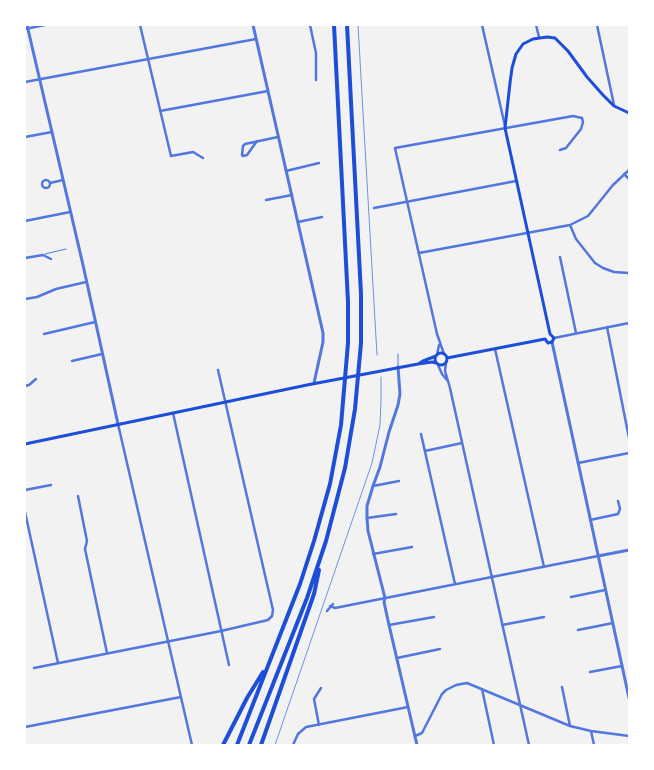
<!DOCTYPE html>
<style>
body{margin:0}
#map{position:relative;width:654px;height:770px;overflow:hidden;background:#f2f2f2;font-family:Mulish,sans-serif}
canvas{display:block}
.frame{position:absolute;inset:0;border:26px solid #fff;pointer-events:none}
</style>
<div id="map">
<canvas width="654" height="770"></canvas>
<div class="frame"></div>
</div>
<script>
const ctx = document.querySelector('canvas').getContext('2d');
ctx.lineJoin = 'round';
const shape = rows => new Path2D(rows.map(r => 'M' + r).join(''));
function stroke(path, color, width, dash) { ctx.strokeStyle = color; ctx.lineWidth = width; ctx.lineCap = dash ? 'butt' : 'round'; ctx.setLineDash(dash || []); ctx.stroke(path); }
stroke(shape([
 [45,254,66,249],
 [398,354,398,367]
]), '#5277de', 1);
stroke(shape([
 [140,25,171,156,193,152,203,158],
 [310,25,316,53,316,80],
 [482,25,505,126],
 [536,25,539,37],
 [597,25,614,105],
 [25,29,45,25],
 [25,82,256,39],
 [160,111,268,91],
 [25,137,52,132],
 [257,141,247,155,243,156,242,155,243,146,245,144,278,137],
 [286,171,319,163],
 [624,174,629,179],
 '42 184a4 4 0 1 1 8 0a4 4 0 1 1-8 0Z',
 [50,183,63,180],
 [266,200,292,195],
 [374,208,516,181],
 [25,221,70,212],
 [298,222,322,217],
 [570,225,576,239,595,263,603,268,614,272,629,273],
 [419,253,570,225,588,216,613,185,629,170],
 [560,257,576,333],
 [25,258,43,255,51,259],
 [25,299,37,297,56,289,86,282],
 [607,327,629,438],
 [44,334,95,322],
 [554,338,629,323],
 [495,349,544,567],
 [444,354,437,334,395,148,573,116,582,118,583,122,581,129,566,148,560,150],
 [437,355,439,345],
 [72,361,102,354],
 [446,363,445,371,450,388,529,745],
 [438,365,442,374,447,380],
 [25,386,29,385,36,379],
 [173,413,229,665],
 [118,424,192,745],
 [421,434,455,584],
 [425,451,462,443],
 [578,463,629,453],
 [373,486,399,481],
 [25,490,51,485],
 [78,496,87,541,85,549,107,653],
 [25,512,58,663],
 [367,518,396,514],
 [590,520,618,514,620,509,618,501],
 [373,554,412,547],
 [571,597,605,590],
 [330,606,335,608,598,556],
 [327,611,333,604],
 [389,625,434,617],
 [502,625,544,617],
 [578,630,613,623],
 [397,658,440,649],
 [34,668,221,631,268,620,272,616,273,610,218,370],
 [590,672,622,666],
 [562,687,570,726],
 [482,689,494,745],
 [319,725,314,699,321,688],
 [25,727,181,697],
 [591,731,594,745],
 [415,736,422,733,442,694,446,690,456,685,467,683,570,726,591,731,629,736],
 [293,745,298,734,306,727,408,707]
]), '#5277de', 2.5);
stroke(shape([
 [27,25,83,265,118,424],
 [253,25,323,333,323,342,314,383],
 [552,342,629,698],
 [398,367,400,394,398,405,389,432,380,467,373,486,367,506,367,518,368,531,385,598,384,602,389,625,417,745],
 [598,556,629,550]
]), '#5277de', 3);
stroke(shape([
 [550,334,505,128,510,83,512,68,516,54,523,44,533,39,547,37,555,38,568,51,587,77,603,95,614,106,629,113],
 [545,339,548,343,552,342,554,338,550,334],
 '435 359a6 6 0 1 1 12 0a6 6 0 1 1-12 0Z',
 [447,358,545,339],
 [418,364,423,361,436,356],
 [25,444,307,385,418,364,432,362,436,363]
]), '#1d4ed8', 3);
stroke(shape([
 [223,745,247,698,263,672],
 [237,745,300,584,314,541,330,484,341,425,348,343,348,302,334,25],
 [249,745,307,598,326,541,345,468,355,409,361,343,361,294,347,25],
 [261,745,314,594,319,570]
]), '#1d4ed8', 4);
stroke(shape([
 [358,25,377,355],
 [275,745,372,463,380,425,381,401,381,377]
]), '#7290e2', 1);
</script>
